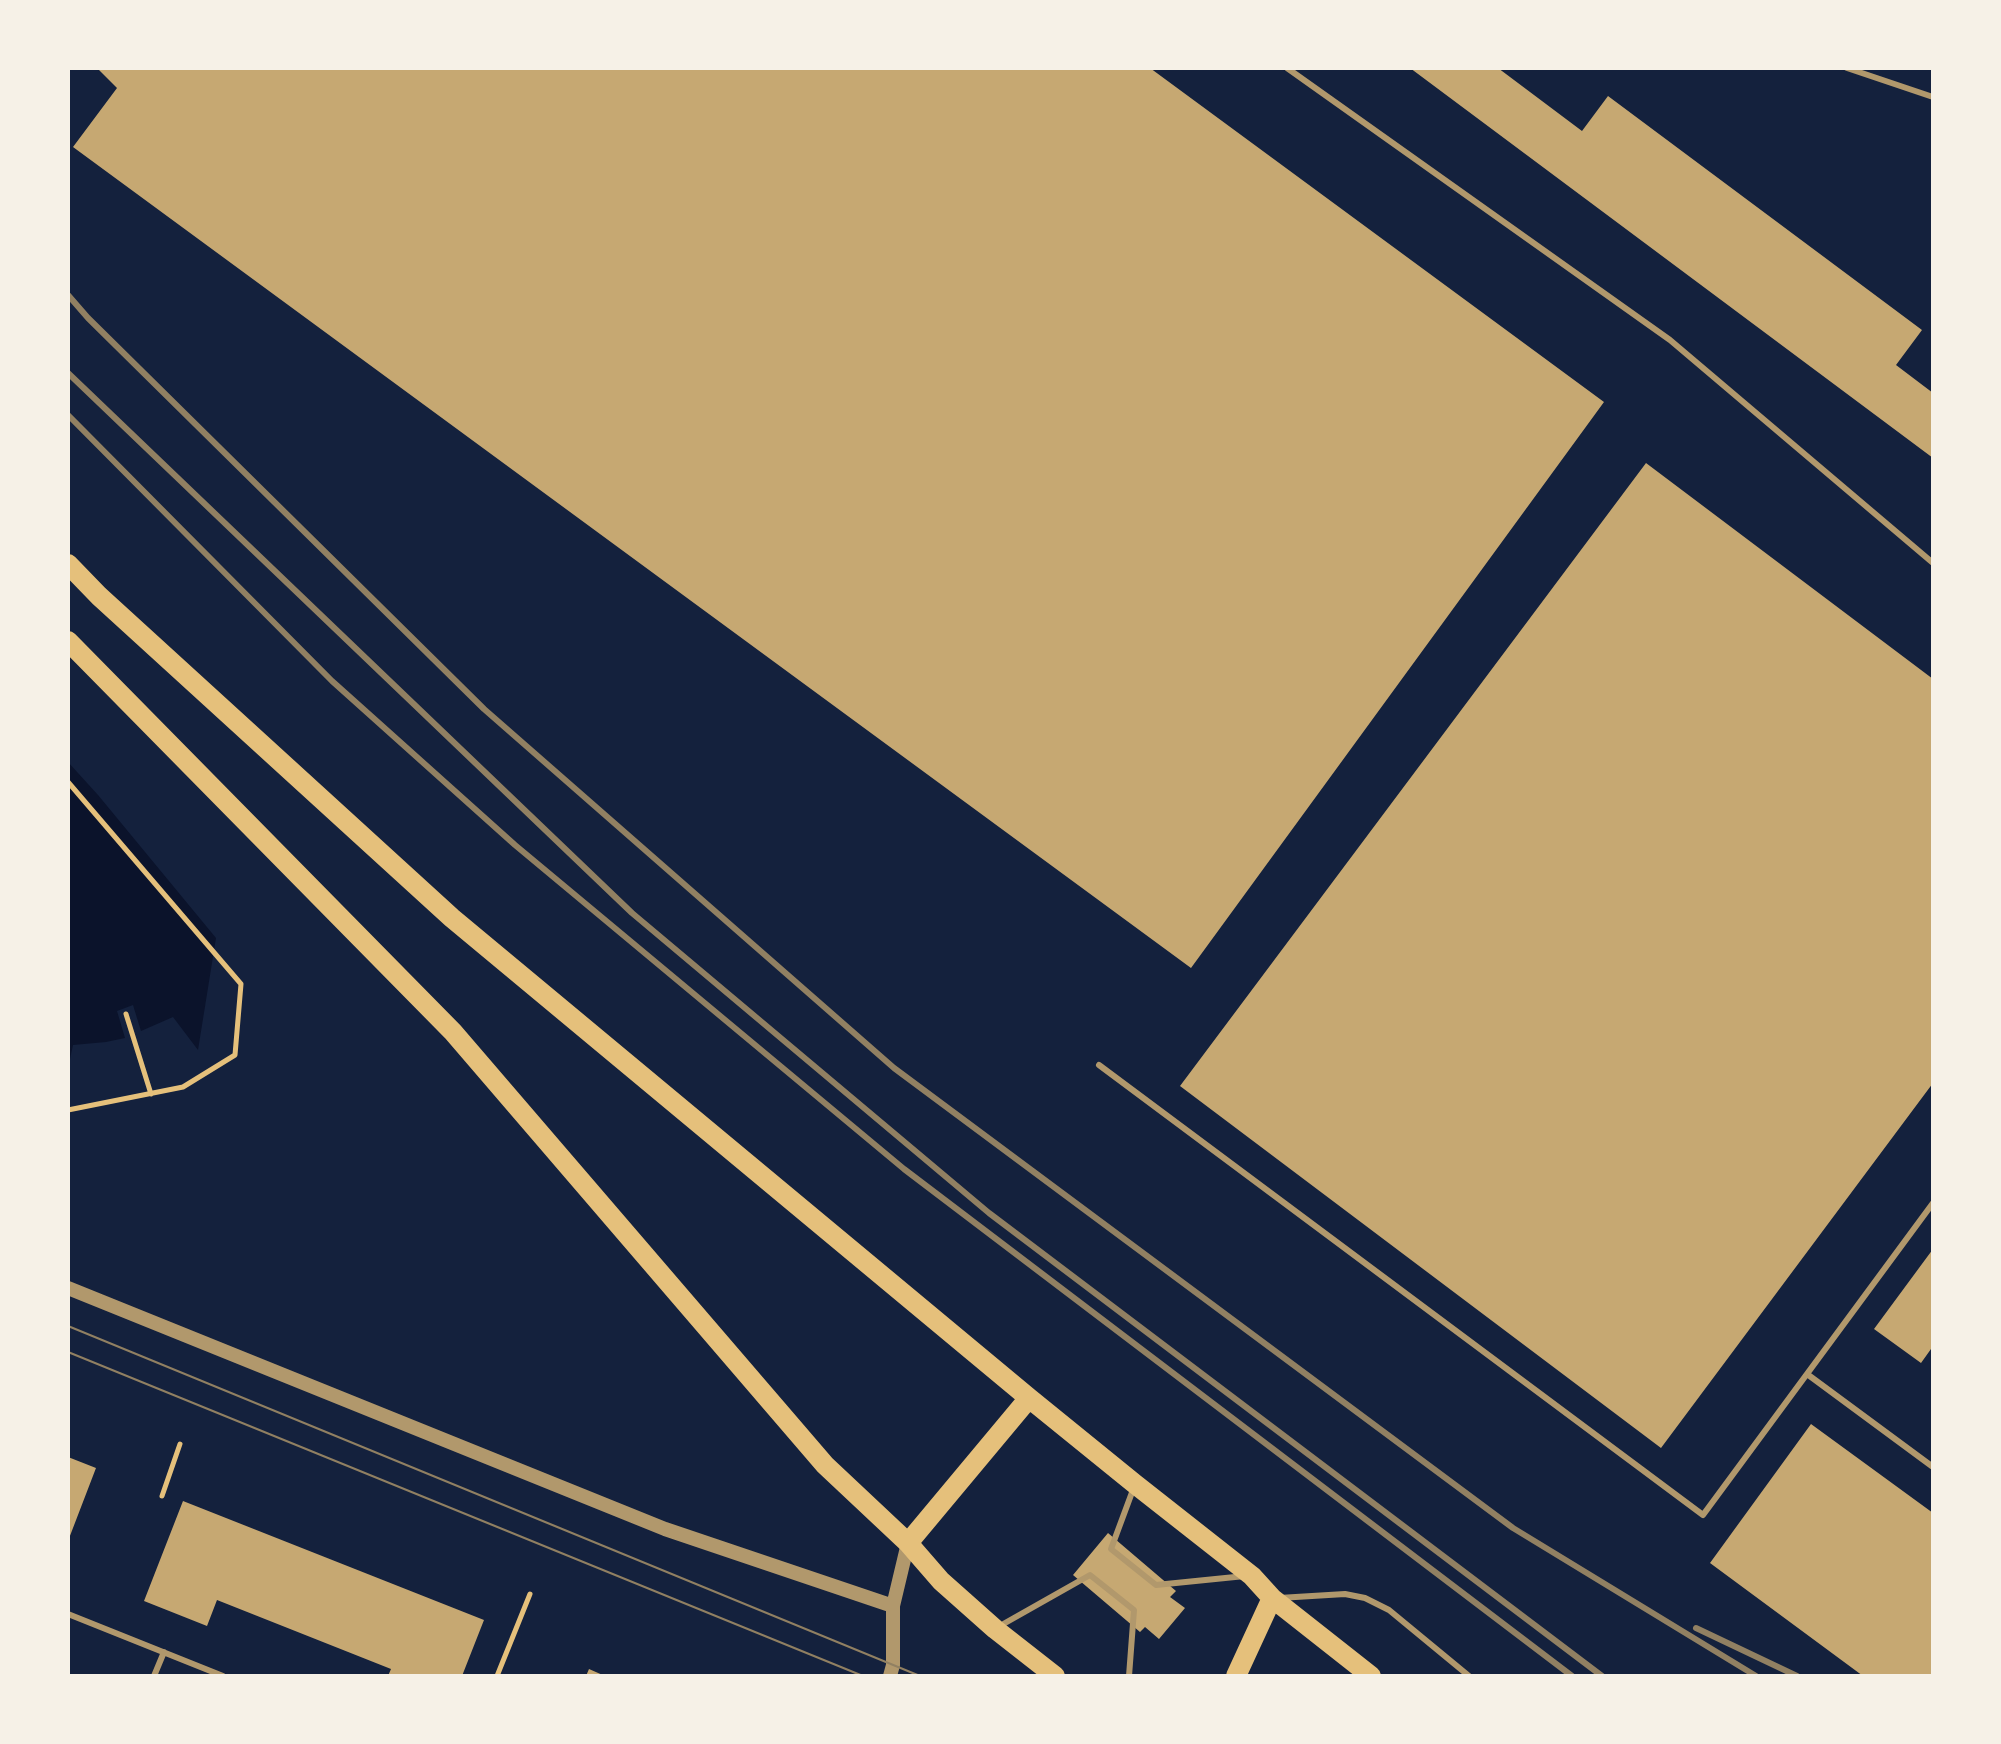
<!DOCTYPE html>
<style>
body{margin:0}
#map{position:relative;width:2001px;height:1744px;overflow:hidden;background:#14213d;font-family:"DejaVu Sans",sans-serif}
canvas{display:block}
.frame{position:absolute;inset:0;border:70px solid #f6f1e7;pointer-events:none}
</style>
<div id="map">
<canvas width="2001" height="1744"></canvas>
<div class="frame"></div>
</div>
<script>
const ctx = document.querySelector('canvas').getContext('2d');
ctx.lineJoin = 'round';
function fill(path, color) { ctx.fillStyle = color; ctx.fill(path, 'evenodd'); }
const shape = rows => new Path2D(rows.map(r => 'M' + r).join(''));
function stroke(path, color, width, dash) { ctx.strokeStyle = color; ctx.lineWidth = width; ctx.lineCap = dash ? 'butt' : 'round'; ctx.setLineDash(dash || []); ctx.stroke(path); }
fill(shape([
 [68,762,98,795,216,938,198,1050,173,1017,141,1031,133,1005,117,1011,125,1038,106,1042,73,1045,70,1059,68,1058]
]), '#0b132b');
fill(shape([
 [97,68,1150,68,1604,402,1191,968,73,147,117,88],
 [1410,68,1498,68,1582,131,1608,96,1922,330,1896,365,1933,393,1933,458],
 [1646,463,1933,679,1933,1083,1661,1448,1180,1086],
 [1933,1249,1933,1351,1931,1349,1921,1363,1874,1329],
 [1811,1424,1933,1513,1933,1676,1863,1676,1710,1563],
 [68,1457,96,1468,68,1541],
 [183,1501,484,1620,462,1676,388,1676,391,1669,217,1600,207,1626,144,1601],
 [1108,1533,1176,1591,1170,1597,1185,1608,1159,1639,1145,1627,1140,1632,1073,1575],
 [589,1669,605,1676,586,1676]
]), '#c6a872');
stroke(shape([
 [68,782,241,984,235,1055,183,1087,68,1110],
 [126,1014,151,1094],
 [162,1496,180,1444],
 [497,1676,530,1594]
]), '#e5c07b', 5);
stroke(shape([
 [1287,68,1670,340,1933,563],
 [1847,68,1933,97],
 [1099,1065,1703,1515,1933,1203],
 [1807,1374,1933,1467],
 [1134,1487,1111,1549,1156,1585,1245,1576],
 [1279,1598,1345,1594,1365,1598,1389,1610,1469,1676],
 [68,1614,223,1676],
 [998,1627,1090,1575,1134,1610,1129,1676],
 [154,1676,164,1652]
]), '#b1986c', 6);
stroke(shape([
 [68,1288,665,1529,893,1606],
 [890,1676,893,1665,893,1606,908,1543]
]), '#b1986c', 14);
stroke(shape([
 [68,564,99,596,452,918,1029,1398,1135,1484,1252,1576,1272,1598,1371,1676],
 [68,641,453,1032,825,1465,908,1543,941,1581,995,1629,1055,1676],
 [908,1543,1029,1398],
 [1236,1676,1272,1598]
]), '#e5c07b', 20);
stroke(shape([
 [68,1326,920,1676],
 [68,1352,863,1676]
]), '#918062', 2);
stroke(shape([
 [68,295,88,318,484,709,894,1068,1513,1528,1756,1676],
 [68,373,632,913,989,1213,1602,1676],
 [68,415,332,681,515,845,904,1169,1572,1676],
 [1696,1628,1797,1676]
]), '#918062', 6);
</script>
